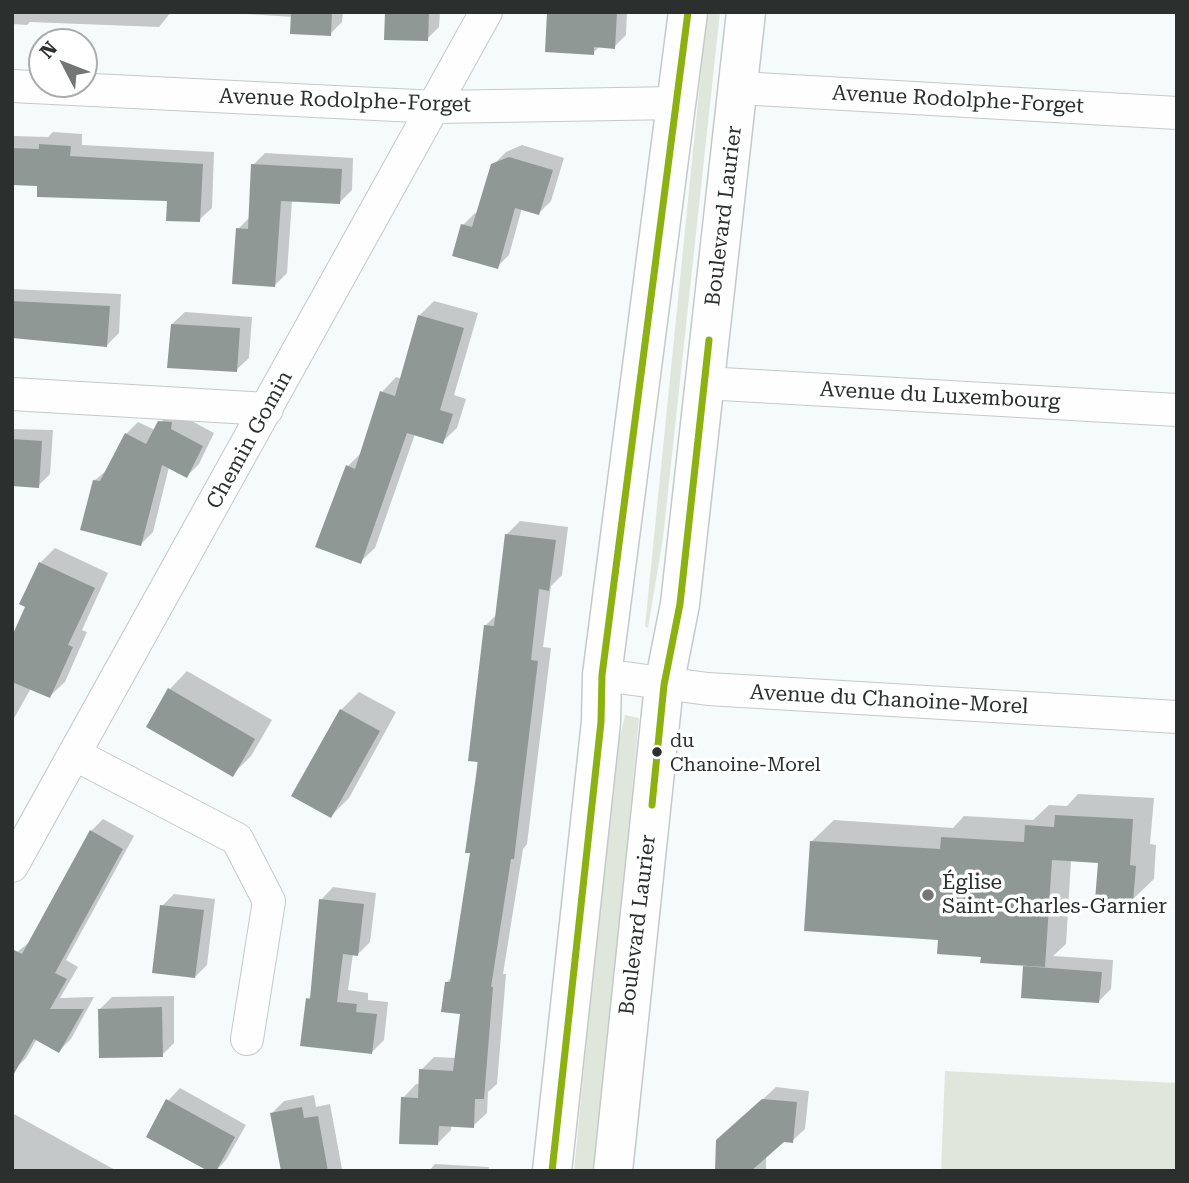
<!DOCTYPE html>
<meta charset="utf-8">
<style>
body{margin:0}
#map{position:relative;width:1189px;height:1183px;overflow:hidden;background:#f5fafa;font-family:"Roboto Serif",serif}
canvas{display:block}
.frame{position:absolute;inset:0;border:14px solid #2b2f2e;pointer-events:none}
.north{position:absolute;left:28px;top:28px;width:70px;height:70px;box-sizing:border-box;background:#fff;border:2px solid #aaacab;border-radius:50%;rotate:312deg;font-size:19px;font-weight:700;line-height:28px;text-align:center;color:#2b2f2e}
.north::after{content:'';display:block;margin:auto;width:24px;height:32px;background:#727675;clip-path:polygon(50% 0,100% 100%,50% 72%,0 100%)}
</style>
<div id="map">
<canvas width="1189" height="1183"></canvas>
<div class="frame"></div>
<div class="north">N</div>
</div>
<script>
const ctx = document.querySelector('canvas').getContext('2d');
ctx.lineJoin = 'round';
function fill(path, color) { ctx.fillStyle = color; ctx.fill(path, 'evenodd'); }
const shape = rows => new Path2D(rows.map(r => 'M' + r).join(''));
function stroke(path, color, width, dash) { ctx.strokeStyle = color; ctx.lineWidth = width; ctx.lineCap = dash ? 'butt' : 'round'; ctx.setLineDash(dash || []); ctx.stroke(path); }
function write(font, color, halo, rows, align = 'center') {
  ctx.font = font + ' "Roboto Serif",serif'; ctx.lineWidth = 7; ctx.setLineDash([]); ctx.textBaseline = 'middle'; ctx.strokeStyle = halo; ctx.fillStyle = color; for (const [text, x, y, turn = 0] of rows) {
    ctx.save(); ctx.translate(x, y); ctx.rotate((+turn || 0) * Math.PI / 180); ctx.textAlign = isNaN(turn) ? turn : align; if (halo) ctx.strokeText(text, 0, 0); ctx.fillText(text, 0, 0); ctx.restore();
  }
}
fill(shape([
 [707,12,720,12,663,538,648,628,645,626],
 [625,715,639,718,596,1171,574,1171,613,767],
 [945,1071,1177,1083,1177,1171,941,1171]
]), '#dfe7dd');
fill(shape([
 [12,12,171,12,159,27,30,22,27,25,12,24],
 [215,12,343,12,342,22,330,34,293,17],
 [386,12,440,12,439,27,427,39],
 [549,12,627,12,626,35,614,47,600,46,593,53],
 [53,132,82,134,82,145,214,152,212,208,199,220,169,199,12,183,12,136,48,137],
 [522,145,564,158,551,201,539,213,522,208,509,255,497,267,463,225,475,213,478,214,493,165,506,152],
 [265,153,353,158,352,190,339,203,292,200,287,273,274,286,238,229,251,216,253,165],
 [12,289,121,294,119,333,107,345,12,337],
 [434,301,478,313,454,395,466,399,457,428,442,442,415,434,375,548,360,562,348,466,362,452,382,392,396,377,402,379,420,315],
 [185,312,252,317,249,358,236,370,172,324],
 [171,410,214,433,199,464,187,476,169,467,153,532,141,544,94,481,108,469,126,434,138,422,155,430],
 [12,429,53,430,50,474,38,486,12,484],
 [520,521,568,527,562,575,551,586,543,647,551,648,527,844,523,849,503,974,506,974,497,1084,488,1092,487,1113,473,1126,451,1125,451,1130,437,1144,403,1098,416,1084,420,1084,421,1070,434,1057,457,1058,462,1013,446,983,453,976,472,852,485,626,497,614,507,534],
 [55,548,108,573,82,630,87,632,65,682,50,696,31,688,12,722,12,640,28,606,40,563],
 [187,671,272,720,251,756,233,774,169,690],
 [359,692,396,712,349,798,331,816,341,710],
 [1078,794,1154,798,1150,844,1156,845,1154,879,1132,900,1100,862,1071,860,1066,944,1053,956,1113,960,1111,989,1099,1001,1025,967,1028,964,983,955,940,938,812,841,834,820,953,828,964,816,1033,820,1049,805,1067,806],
 [103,819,134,836,66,960,78,967,60,998,94,997,71,1039,59,1051,37,1039,26,1058,14,1070,17,952,31,941,91,831],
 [333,887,376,893,370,942,358,954,353,954,348,990,368,993,368,1000,388,1002,384,1040,371,1053,308,999,312,995,321,900],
 [174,894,215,899,207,965,195,977,162,906],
 [174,996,174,1043,162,1055,100,1009,112,997],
 [776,1087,809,1091,805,1129,792,1141,783,1140,766,1155,766,1171,717,1171,731,1129],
 [180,1088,246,1125,226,1160,216,1171,168,1101],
 [314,1095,316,1107,330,1104,342,1169,282,1171,272,1113,284,1101],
 [12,1113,117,1171,12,1171],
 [435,1164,489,1167,488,1171,429,1171]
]), '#0003');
fill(shape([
 [291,12,332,12,331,36,290,34],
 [385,12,429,12,428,41,384,40],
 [547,12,617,12,615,49,594,47,594,55,545,52],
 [39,144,71,146,70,156,203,164,200,222,166,221,167,201,37,197,37,186,12,185,12,148,39,149],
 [509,157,553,170,539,215,515,208,498,269,452,256,461,224,472,227,491,164],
 [251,164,342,169,340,204,281,201,275,287,232,284,236,228,248,229],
 [12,301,110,306,107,347,12,338],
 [418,315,464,328,440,410,453,414,443,444,407,433,361,564,315,547,346,465,355,469,380,391,395,396],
 [171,324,240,328,237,372,167,368],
 [158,421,172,422,171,429,203,446,187,478,162,465,141,546,80,530,93,480,100,481,125,433,146,444],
 [12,439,42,441,39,488,12,486],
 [505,534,556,540,549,591,539,589,531,660,538,661,514,859,511,859,491,987,493,987,484,1099,475,1099,474,1128,439,1126,438,1145,399,1144,401,1097,418,1098,419,1069,453,1071,460,1014,441,1012,445,982,450,982,470,853,465,853,478,762,468,761,484,625,494,626],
 [39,562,95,588,68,645,73,647,50,698,12,682,12,636,25,607,19,604],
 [168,688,255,739,233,777,146,727],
 [340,709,380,731,331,818,291,796],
 [1055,815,1133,819,1130,865,1136,866,1133,902,1095,900,1098,863,1052,860,1045,967,980,963,981,957,937,954,938,940,804,931,810,841,940,849,941,837,1024,842,1025,825,1054,827],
 [90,830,123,849,55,973,67,979,50,1009,84,1009,59,1053,34,1039,12,1077,12,949,22,954],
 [319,899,364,904,358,956,343,954,337,1002,357,1004,356,1012,377,1014,372,1054,300,1046,306,998,310,999],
 [160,905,204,910,195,978,152,973],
 [1023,966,1102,972,1099,1003,1021,998],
 [162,1007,163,1057,99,1058,98,1009],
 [166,1099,235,1137,216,1171,208,1171,146,1137],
 [762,1099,797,1102,793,1143,784,1142,751,1171,715,1171,716,1140],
 [302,1107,304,1118,318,1116,328,1171,281,1171,270,1113]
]), '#909895');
const minor = shape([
 [12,86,436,107,678,103],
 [739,88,1177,113],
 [704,383,1177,410],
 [12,394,267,409],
 [602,675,708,689,1177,717],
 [74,754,237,839,269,901,247,1039],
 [12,866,486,12]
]);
const major = shape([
 [552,1171,601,722,602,675,688,12],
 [613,1171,664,685,680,604,746,12]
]);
stroke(minor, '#c6c9c9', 34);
stroke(major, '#c6c9c9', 41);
stroke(minor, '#fefefe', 32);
stroke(major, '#fefefe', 38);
stroke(shape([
 [652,805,664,685,680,604,709,340],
 [552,1171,601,722,602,675,688,12]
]), '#8cb110', 7);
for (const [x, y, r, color] of [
 [657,752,6,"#2b2f2e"],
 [928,895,7,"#727675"]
]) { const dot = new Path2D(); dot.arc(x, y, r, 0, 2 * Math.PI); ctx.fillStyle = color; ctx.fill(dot); stroke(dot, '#fff', 2.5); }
write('19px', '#2b2f2e', '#fff', [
 ["du",670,741],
 ["Chanoine-Morel",670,765]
], 'left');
write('21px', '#2b2f2e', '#fff', [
 ["Avenue Rodolphe-Forget",958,100,3],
 ["Avenue Rodolphe-Forget",345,101,2],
 ["Boulevard Laurier",724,216,-83],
 ["Avenue du Luxembourg",940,396,3],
 ["Chemin Gomin",250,440,-61],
 ["Avenue du Chanoine-Morel",889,700,3],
 ["Boulevard Laurier",638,925,-83]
]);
write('21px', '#2b2f2e', '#fff', [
 ["Église",942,883],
 ["Saint-Charles-Garnier",942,907]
], 'left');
</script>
